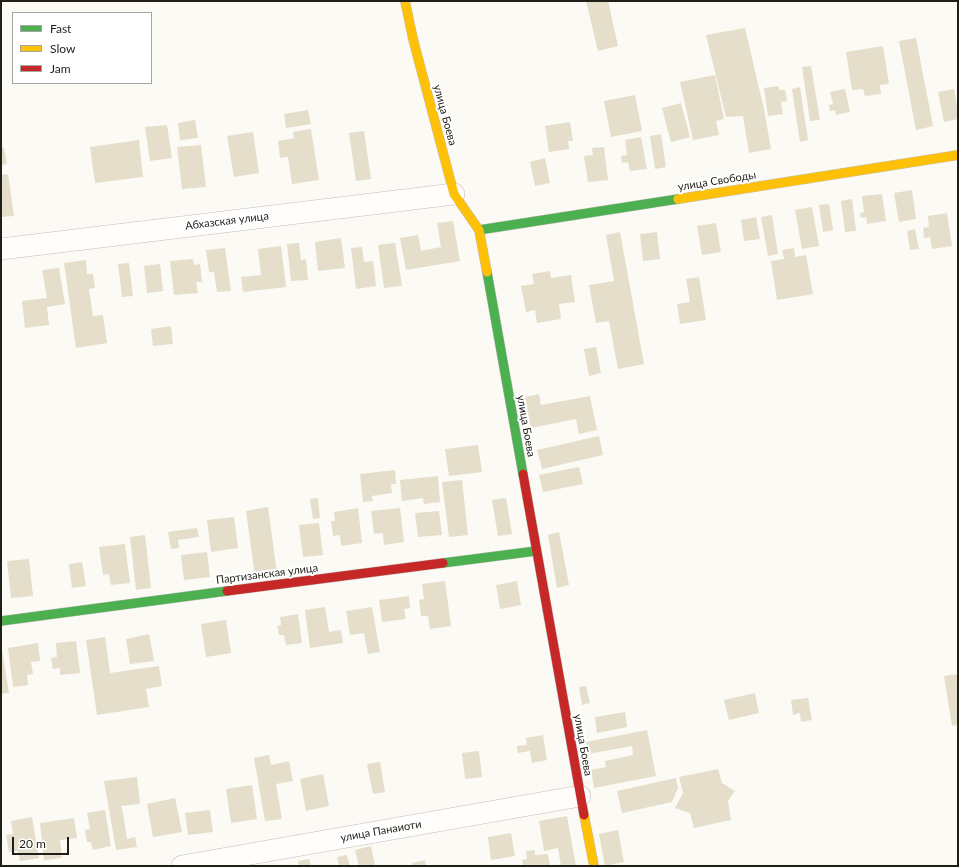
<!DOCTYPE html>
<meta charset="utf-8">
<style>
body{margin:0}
#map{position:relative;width:959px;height:867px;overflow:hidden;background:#fcfaf4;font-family:Lato,sans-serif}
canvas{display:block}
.frame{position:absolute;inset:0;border:2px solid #1f1e17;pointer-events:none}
.legend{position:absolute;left:12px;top:12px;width:140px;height:72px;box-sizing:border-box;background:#fff;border:1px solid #a5a5a2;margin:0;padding:5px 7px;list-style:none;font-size:12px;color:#1f1e17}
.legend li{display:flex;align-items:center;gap:8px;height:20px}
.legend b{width:20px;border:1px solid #a5a5a2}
.scale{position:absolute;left:12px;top:837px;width:57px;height:18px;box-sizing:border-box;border:2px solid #1f1e17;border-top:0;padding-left:5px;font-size:12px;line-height:14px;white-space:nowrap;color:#1f1e17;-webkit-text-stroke:3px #fff;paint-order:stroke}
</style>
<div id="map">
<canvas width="959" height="867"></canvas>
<div class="frame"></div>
<ul class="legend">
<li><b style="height:5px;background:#4caf50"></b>Fast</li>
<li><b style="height:5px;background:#ffc107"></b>Slow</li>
<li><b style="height:5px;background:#c62828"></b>Jam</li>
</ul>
<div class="scale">20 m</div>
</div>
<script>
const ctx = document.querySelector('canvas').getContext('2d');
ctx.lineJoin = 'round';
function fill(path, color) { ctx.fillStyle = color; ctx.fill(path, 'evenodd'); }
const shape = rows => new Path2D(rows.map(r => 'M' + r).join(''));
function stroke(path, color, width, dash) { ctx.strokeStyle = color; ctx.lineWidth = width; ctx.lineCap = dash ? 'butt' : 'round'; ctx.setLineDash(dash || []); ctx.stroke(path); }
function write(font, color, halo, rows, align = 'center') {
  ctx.font = font + ' Lato,sans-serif'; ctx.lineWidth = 4; ctx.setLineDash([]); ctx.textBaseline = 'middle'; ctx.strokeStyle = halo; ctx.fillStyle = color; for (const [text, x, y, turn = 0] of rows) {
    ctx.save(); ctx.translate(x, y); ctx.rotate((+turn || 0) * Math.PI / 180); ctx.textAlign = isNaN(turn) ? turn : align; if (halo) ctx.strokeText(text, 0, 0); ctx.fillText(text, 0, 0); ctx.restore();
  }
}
fill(shape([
 [586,1,608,1,618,46,598,51],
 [745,28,764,109,771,149,749,153,743,116,726,117,706,35],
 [916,38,933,126,916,130,899,41],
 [883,46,889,84,880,85,881,94,865,96,863,89,852,90,846,52],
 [811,66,820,120,810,121,802,67],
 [715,75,724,119,716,121,719,135,693,140,680,82],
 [779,86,779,90,785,90,787,101,781,102,783,114,768,116,764,88],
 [800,87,808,140,800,142,792,89],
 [845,89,850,112,836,115,835,110,830,111,829,105,833,104,830,92],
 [954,89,958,111,958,119,944,122,938,92],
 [635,95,642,131,611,137,604,101],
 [681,103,690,137,671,142,662,108],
 [308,110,311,124,286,128,284,114],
 [195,120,198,138,180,140,178,123],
 [570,122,573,141,568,141,569,149,549,152,545,126],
 [167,125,172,158,150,161,145,127],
 [311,129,319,180,292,184,288,157,280,158,278,141,294,138,293,132],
 [364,131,371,179,356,181,349,133],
 [253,132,259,173,234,177,227,136],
 [661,134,666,167,655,169,650,136],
 [641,137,647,169,630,171,628,162,622,163,621,156,627,155,625,140],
 [139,140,143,177,95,183,90,147],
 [201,145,206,187,182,189,177,147],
 [604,147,608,180,588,182,584,156,593,155,592,148],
 [1,148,4,148,7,164,1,165],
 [545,158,550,183,535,186,530,162],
 [8,174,14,216,1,217,1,175],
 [912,190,916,219,899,222,894,193],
 [882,194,886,221,867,224,866,217,861,218,860,213,864,212,862,196],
 [852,199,856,231,845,232,841,201],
 [829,204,833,230,823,232,819,205],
 [812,207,819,246,802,249,795,210],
 [947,213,952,246,932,249,930,237,924,238,923,228,929,227,928,216],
 [772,215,778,254,768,256,761,217],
 [756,217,760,239,744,241,741,220],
 [453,221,460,261,406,270,400,238,418,235,421,251,441,247,437,223],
 [716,223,721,252,702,255,697,226],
 [915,229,919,249,910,250,907,231],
 [620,232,644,364,618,369,609,321,596,323,589,285,614,281,606,235],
 [657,232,660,259,643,261,640,234],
 [341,238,345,268,318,271,315,242],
 [299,243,301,260,306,259,308,280,291,281,287,244],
 [395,243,402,286,384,288,378,245],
 [281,246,286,287,243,292,241,277,261,275,258,249],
 [362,247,364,262,373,261,376,286,356,289,351,248],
 [225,248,231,291,217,292,214,272,209,272,206,250],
 [794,248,795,257,806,255,813,294,777,300,771,261,784,259,782,250],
 [193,259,194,265,200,264,202,282,196,282,198,293,174,295,170,261],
 [86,260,87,274,93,274,95,288,89,289,93,316,103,315,107,343,76,348,64,263],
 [129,263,133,296,122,297,118,264],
 [160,264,163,291,147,293,144,266],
 [59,268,65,304,47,307,49,325,25,328,22,301,47,298,42,270],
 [550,271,551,278,571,275,575,302,559,304,561,319,537,323,535,310,526,312,521,286,534,284,532,274],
 [699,277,706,320,680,324,677,304,690,302,686,279],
 [171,326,173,344,153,346,151,329],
 [596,347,601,373,589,376,584,349],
 [539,394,541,405,590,396,597,430,579,434,576,419,531,428,525,397],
 [599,436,603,455,542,469,537,450],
 [478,445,482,472,449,476,445,449],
 [579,467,583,484,543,492,539,475],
 [395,470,396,484,391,484,392,493,372,496,373,501,363,502,360,474],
 [438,476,440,502,424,504,423,498,402,501,400,480],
 [462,480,468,535,449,537,442,482],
 [318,498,320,518,313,519,310,499],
 [506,498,512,534,498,536,492,500],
 [268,507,277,574,255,577,246,511],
 [358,508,362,543,341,546,340,535,333,536,331,521,335,521,334,512],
 [400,508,404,542,384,545,383,533,374,534,371,511],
 [439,511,442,535,418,537,415,513],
 [234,517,238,548,211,552,207,520],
 [319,523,323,555,303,557,299,525],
 [197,528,199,537,178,540,179,548,171,549,168,532],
 [559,532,569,585,557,588,548,535],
 [145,535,151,588,136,590,130,537],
 [125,544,130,583,111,585,109,574,103,575,99,547],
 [207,552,210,577,184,580,181,555],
 [29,559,33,596,11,598,7,561],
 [82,562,86,586,72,588,69,564],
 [445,581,451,626,430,629,428,616,421,616,419,600,424,599,422,584],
 [517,581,521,605,500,609,496,585],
 [409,596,410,608,404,609,406,619,382,622,379,600],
 [325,607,329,632,341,630,343,643,310,648,305,610],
 [372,607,380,652,368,654,364,633,350,635,346,611],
 [298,614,302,643,286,645,284,635,279,635,277,626,281,625,280,617],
 [226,620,231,653,206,657,201,624],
 [149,634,154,661,130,664,126,639],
 [105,637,110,673,159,666,162,686,146,689,149,707,97,715,86,640],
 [76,641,80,673,60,675,60,668,53,669,51,658,57,657,56,643],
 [38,643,40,661,31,662,33,674,27,675,28,685,13,687,8,648],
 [1,650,2,650,9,693,1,694],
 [958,674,958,725,952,726,944,676],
 [586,686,590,703,582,705,579,687],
 [755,693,759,713,729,720,724,700],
 [808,698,812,720,801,722,800,713,793,715,791,700],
 [625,712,627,727,597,733,595,717],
 [647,730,656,776,594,788,591,770,606,767,605,761,633,755,632,746,588,754,586,742],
 [543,735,547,760,532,763,530,751,518,753,517,746,527,745,526,738],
 [479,751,482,777,465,779,462,753],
 [269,755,271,765,289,761,293,781,276,784,282,819,265,821,254,758],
 [380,762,385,792,373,794,367,764],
 [718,769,722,783,735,791,728,801,731,820,694,828,690,813,675,808,683,793,679,777],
 [323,774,329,806,306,811,300,779],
 [137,777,140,804,121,806,123,813,127,839,135,837,137,847,116,850,104,781],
 [676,778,678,788,672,802,622,813,617,791],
 [252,785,257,819,231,823,226,789],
 [175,798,182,832,153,837,147,804],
 [105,810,111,846,93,850,91,842,87,842,85,830,90,829,87,813],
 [210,810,213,832,188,835,185,813],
 [567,816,576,866,561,866,558,848,544,851,539,821],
 [32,817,39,858,20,861,18,851,9,852,6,835,13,834,11,821],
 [74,818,77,838,60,840,62,858,44,860,40,823],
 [618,830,624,862,605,866,599,834],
 [511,833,515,856,491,860,488,837],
 [371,846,375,866,359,866,355,850],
 [535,850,535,855,548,854,550,866,523,866,522,860,527,859,526,851],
 [347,855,350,866,339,866,337,857],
 [309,859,311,866,299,866,298,861],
 [425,860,426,866,412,866,412,863]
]), '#e4decb');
const street = shape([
 [1,249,454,194],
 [182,866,580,796]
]);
const fast = shape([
 [479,230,678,199],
 [487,272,523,474],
 [443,563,536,551],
 [1,621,227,591]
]);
const slow = shape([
 [405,1,413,39,454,194,479,230,487,272],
 [678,199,958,155],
 [584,815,594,866]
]);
const jam = shape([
 [523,474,584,815],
 [227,591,443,563]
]);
stroke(street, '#bfbdb7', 22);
stroke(fast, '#bfbdb7', 10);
stroke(slow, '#bfbdb7', 10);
stroke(jam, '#bfbdb7', 10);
stroke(street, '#fffefd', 21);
stroke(fast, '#4caf50', 9);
stroke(slow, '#ffc107', 9);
stroke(jam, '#c62828', 9);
write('11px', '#1f1e17', '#fff', [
 ["улица Боева",445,115,75],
 ["улица Свободы",717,181,-9],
 ["Абхазская улица",227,221,-7],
 ["улица Боева",526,426,80],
 ["Партизанская улица",267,574,-7],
 ["улица Боева",583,745,80],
 ["улица Панаиоти",381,831,-10]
]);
</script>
